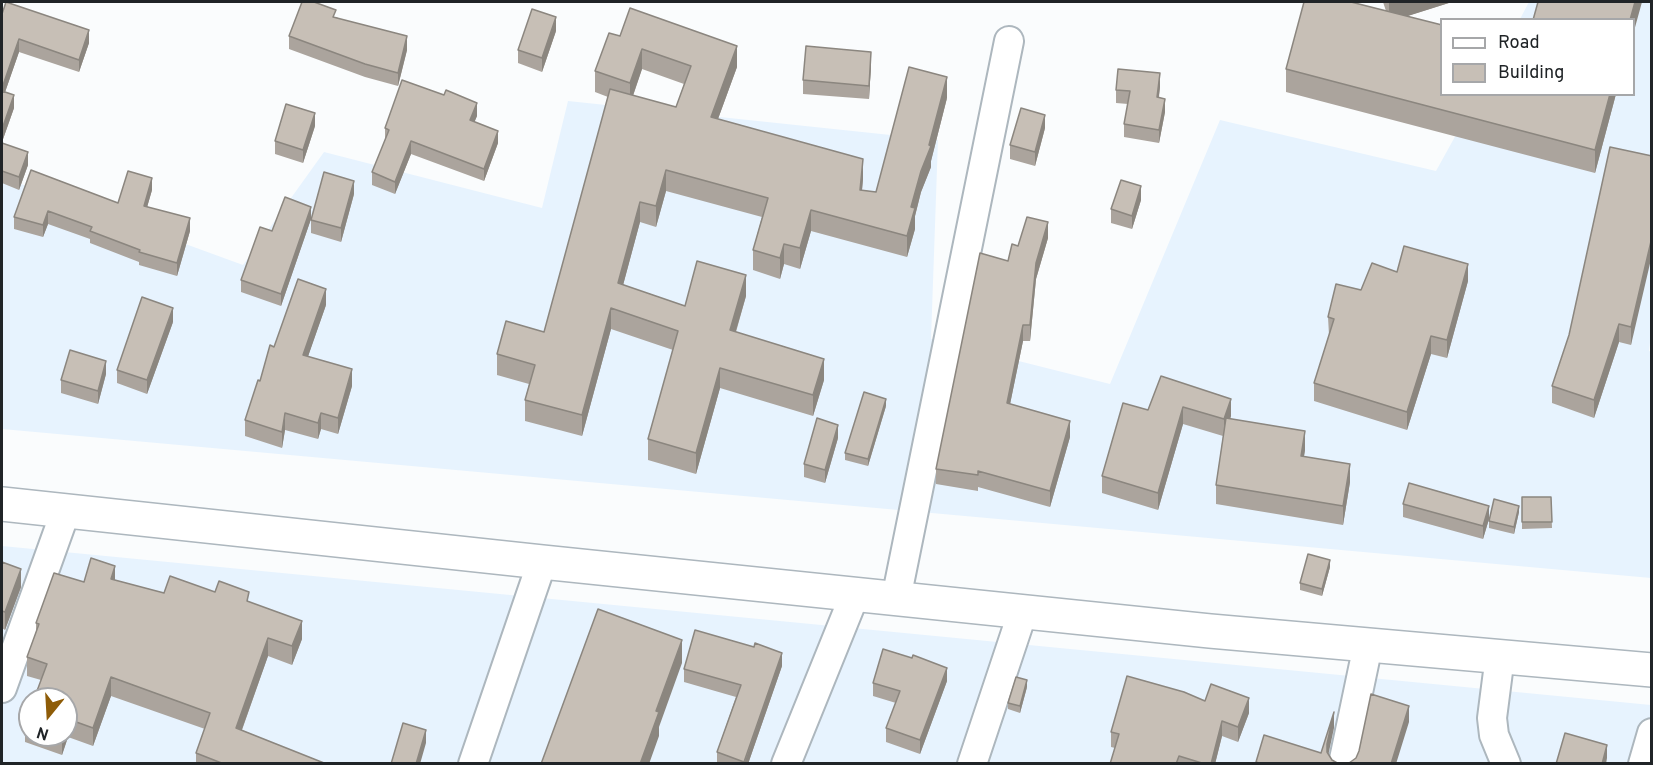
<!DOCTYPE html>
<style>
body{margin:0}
#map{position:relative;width:1653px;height:765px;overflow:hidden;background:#fafcfd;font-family:Overpass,sans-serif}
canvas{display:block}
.frame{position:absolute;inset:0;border:3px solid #202427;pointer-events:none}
.legend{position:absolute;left:1440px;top:18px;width:195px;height:78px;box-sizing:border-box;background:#fff;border:2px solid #a6a7a9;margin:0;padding:8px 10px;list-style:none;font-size:18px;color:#202427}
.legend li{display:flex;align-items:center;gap:12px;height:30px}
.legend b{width:30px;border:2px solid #a6a7a9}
.north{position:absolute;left:18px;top:687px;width:60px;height:60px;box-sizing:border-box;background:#fff;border:2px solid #a6a7a9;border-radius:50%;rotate:198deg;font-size:16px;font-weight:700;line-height:24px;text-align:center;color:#202427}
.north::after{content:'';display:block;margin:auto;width:21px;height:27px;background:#8e5c08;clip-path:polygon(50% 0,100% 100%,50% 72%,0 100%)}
</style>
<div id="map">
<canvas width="1653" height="765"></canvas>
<div class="frame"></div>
<ul class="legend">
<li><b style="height:8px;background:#fff"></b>Road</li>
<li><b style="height:16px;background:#c7bfb6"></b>Building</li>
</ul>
<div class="north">N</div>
</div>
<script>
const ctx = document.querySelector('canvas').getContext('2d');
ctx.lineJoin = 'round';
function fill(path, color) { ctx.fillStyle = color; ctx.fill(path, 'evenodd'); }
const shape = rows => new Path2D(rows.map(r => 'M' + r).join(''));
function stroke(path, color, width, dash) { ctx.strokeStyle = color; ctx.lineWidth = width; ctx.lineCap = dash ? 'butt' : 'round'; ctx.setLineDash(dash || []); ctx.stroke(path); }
fill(shape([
 [1529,2,1651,2,1652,326,1649,351,1652,352,1651,578,2,429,2,177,243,265,324,152,542,208,568,101,938,140,931,339,1110,384,1220,120,1436,171,1478,95,1634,94,1634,20,1520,19],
 [2,546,1651,705,1651,763,2,763],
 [30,699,66,699,66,735,30,735]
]), '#e7f3fe');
const minor = shape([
 [896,599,1009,41],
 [1500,656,1492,718,1494,735,1506,764],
 [2,688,66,510],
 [473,764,542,562],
 [786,764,855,594],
 [972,764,1023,611],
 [1343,764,1368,645],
 [1643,764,1652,733]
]);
const major = shape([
 [2,504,542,562,1210,631,1652,670]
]);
stroke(minor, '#adb7be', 32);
stroke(major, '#adb7be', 36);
stroke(minor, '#fff', 28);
stroke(major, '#fff', 33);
fill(shape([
 [1383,2,1452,2,1407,16,1616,94,1595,173,1286,92,1286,69,1386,11],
 [2,14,89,43,79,72,19,52,5,92,14,108,2,142],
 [336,17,407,50,398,86,365,77,289,49,289,36],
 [556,31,542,72,518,63,518,50],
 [620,36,737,67,718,119,863,179,862,190,876,192,947,98,931,161,931,167,921,192,915,216,915,229,907,257,811,231,800,269,784,264,780,279,753,270,753,250,762,217,666,191,656,227,640,222,623,285,685,306,746,296,736,332,824,380,813,416,720,388,696,474,648,460,648,439,673,350,611,329,582,436,525,421,525,400,529,384,497,375,497,354,544,332,608,97,595,92,595,71],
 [642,69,684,84,676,107,633,96],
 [871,65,869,99,803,94,803,80],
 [1160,87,1159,97,1165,112,1159,143,1124,137,1124,124,1128,104,1116,103,1116,90],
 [477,116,474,122,498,143,484,181,411,154,395,194,372,185,372,172,385,140,385,128],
 [315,126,303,163,275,154,275,141],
 [1045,128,1035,166,1010,159,1010,145],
 [2,143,28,165,19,190,2,183],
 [1652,156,1631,345,1619,342,1594,418,1552,403,1552,386],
 [31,170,118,203,152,190,147,207,190,231,177,276,139,265,139,262,90,243,90,239,48,224,43,237,14,229,14,217],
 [354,194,341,242,311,233,311,220],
 [1141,200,1132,229,1111,223,1111,209],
 [311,219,281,306,241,292,241,280,272,231],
 [1048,238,1036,279,1030,341,1023,341,1010,404,1070,437,1050,507,978,487,978,491,936,484,936,469,1018,246],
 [1397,272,1468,281,1447,358,1431,354,1407,430,1314,401,1314,383,1329,335,1328,317,1361,290],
 [326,305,308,356,352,386,338,434,321,429,318,439,285,430,282,448,245,436,245,420,274,347],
 [173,322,147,394,117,383,117,370],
 [106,374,98,404,61,393,61,380],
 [1161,376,1231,416,1230,419,1305,450,1304,456,1350,482,1343,525,1216,504,1216,485,1223,436,1183,424,1158,510,1102,493,1102,476,1148,410],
 [886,406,868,466,845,460,845,453],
 [838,438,825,483,804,477,804,464],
 [1522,497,1551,497,1552,528,1522,529],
 [1403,504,1489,519,1483,539,1403,517],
 [1519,512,1514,534,1489,528,1489,521],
 [2,562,21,587,5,630,2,628],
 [1330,567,1322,596,1300,590,1300,583],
 [115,580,164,593,215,592,249,602,302,639,292,665,268,656,242,730,324,764,196,764,196,753,205,729,111,696,93,746,68,737,62,755,25,742,25,723,30,710,30,735,66,735,41,680,27,676,27,657,36,632,36,623,84,582],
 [754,647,782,666,748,764,717,764,717,752,736,697,684,682,684,669],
 [947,681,920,754,886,742,886,728,896,703,873,696,873,683],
 [1027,687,1020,713,1008,709,1008,703],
 [1205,701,1249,713,1238,742,1222,736,1215,764,1110,764,1115,748,1111,747,1111,732]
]), '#aba49d');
fill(shape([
 [1389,2,1452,2,1389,22],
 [1635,2,1642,2,1634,31,1634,20,1630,20],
 [556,17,556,31,542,72,542,58],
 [89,30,89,43,79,72,79,60],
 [407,36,407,50,398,86,398,73],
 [19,39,19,52,2,101,2,88],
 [737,46,737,67,711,138,711,117],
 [642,49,642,69,630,104,630,83],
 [871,52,871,65,869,99,869,86],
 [1160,73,1160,87,1157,110,1157,97],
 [947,77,947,98,931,161,931,167,921,192,915,216,915,229,907,257,907,236,911,207,929,145],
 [1610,94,1616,94,1595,173,1595,150],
 [14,95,14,108,2,142,2,129],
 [1165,99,1165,112,1159,143,1159,130],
 [477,103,477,116,470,133,470,120],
 [315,113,315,126,303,163,303,150],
 [1045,115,1045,128,1035,166,1035,152],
 [498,131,498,143,484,181,484,169],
 [411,141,411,154,395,194,395,182],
 [28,152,28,165,19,190,19,177],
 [863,159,863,179,860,211,860,190],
 [666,170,666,191,656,227,656,206],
 [152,178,152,190,144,218,144,206],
 [354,181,354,194,341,242,341,228],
 [1141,186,1141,200,1132,229,1132,216],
 [640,202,640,222,618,304,618,283],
 [311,207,311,219,281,306,281,294],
 [811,210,811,231,800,269,800,248],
 [48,211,48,224,43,237,43,225],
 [190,218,190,231,177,276,177,263],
 [1048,222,1048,238,1036,279,1030,341,1030,325,1036,263],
 [1652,237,1652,255,1631,345,1631,327],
 [784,244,784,264,780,279,780,258],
 [1468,264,1468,281,1447,358,1447,340],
 [746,275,746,296,730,351,730,330],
 [326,289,326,305,303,371,303,355],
 [173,308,173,322,147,394,147,380],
 [611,308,611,329,582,436,582,415],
 [1619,324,1619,342,1594,418,1594,400],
 [1023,325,1023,341,1007,419,1007,403],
 [1431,336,1431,354,1407,430,1407,412],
 [824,359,824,380,813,416,813,395],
 [106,361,106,374,98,404,98,391],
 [720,368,720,388,696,474,696,453],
 [352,369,352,386,338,434,338,418],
 [886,399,886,406,868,466,868,459],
 [1231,399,1231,416,1224,436,1224,419],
 [1183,407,1183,424,1158,510,1158,493],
 [285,413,285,430,282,448,282,432],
 [321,413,321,429,318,439,318,423],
 [1070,421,1070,437,1050,507,1050,491],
 [838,425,838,438,825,483,825,470],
 [1305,431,1305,450,1301,474,1301,456],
 [1350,464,1350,482,1343,525,1343,506],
 [1489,506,1489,519,1483,539,1483,526],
 [1519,506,1519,512,1514,534,1514,527],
 [1330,560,1330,567,1322,596,1322,589],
 [115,566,115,584,111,579],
 [21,569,21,587,5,630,5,612],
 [302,621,302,639,292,665,292,646],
 [268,638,268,656,236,746,236,728],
 [682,640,682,663,659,727,659,736,649,764,640,764,656,711],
 [782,653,782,666,748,764,744,764],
 [947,668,947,681,920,754,920,740],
 [111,677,111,696,93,746,93,728],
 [1027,680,1027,687,1020,713,1020,706],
 [1249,698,1249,713,1238,742,1238,727],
 [1409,706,1409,722,1396,764,1391,764],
 [1334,712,1334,728,1327,761,1327,744],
 [68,719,68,737,62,755,62,735,66,735,66,725],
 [1222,721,1222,736,1215,764,1211,764],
 [426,730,426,743,420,764,416,764],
 [1607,745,1607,758,1606,764,1602,764]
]), '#8b867f');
const building = shape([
 [6,2,89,30,79,60,19,39,2,88,2,14,6,2],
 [302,2,314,2,336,10,333,17,407,36,398,73,365,64,289,36,302,2],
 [1304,2,1351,2,1442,25,1442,94,1610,94,1595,150,1286,69,1304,2],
 [1538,2,1635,2,1630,20,1533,20,1538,2],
 [630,8,737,46,711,117,863,159,860,190,876,192,909,67,947,77,929,145,931,146,921,171,911,207,915,208,907,236,811,210,800,248,784,244,780,258,753,250,768,198,666,170,656,206,640,202,618,283,685,306,697,261,746,275,730,330,824,359,813,395,720,368,696,453,648,439,678,331,611,308,582,415,525,400,535,365,497,354,506,321,544,332,610,89,676,107,691,66,642,49,630,83,595,71,609,33,620,36,630,8],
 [532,9,556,17,542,58,518,50,532,9],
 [806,46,871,52,869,86,803,80,806,46],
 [1118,69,1160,73,1157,97,1165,99,1159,130,1124,124,1130,91,1116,90,1118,69],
 [402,80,444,95,446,90,477,103,470,120,498,131,484,169,411,141,395,182,372,172,389,130,385,128,402,80],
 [2,91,14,95,2,129,2,91],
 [286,104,315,113,303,150,275,141,286,104],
 [1021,108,1045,115,1035,152,1010,145,1021,108],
 [2,143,28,152,19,177,2,171,2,143],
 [1610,147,1652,156,1652,237,1631,327,1619,324,1594,400,1552,386,1569,335,1610,147],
 [31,170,118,203,128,171,152,178,144,206,190,218,177,263,139,252,140,250,90,231,92,227,48,211,43,225,14,217,31,170],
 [324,172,354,181,341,228,311,220,324,172],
 [1121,180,1141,186,1132,216,1111,209,1121,180],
 [285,197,311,207,281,294,241,280,260,227,272,231,285,197],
 [1027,217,1048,222,1036,263,1030,325,1023,325,1007,403,1070,421,1050,491,978,471,978,475,936,469,980,253,1008,261,1012,244,1018,246,1027,217],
 [1404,246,1468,264,1447,340,1431,336,1407,412,1314,383,1334,319,1328,317,1336,284,1361,290,1372,263,1397,272,1404,246],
 [298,279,326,289,303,355,352,369,338,418,321,413,318,423,285,413,282,432,245,420,258,380,260,381,270,345,274,347,298,279],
 [142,297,173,308,147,380,117,370,142,297],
 [70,350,106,361,98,391,61,380,70,350],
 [1161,376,1231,399,1224,419,1183,407,1158,493,1102,476,1123,403,1148,410,1161,376],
 [864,392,886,399,868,459,845,453,864,392],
 [817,418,838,425,825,470,804,464,817,418],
 [1226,418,1305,431,1301,456,1350,464,1343,506,1216,485,1226,418],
 [1409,483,1489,506,1483,526,1403,504,1409,483],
 [1522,497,1551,497,1552,522,1522,522,1522,497],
 [1494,499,1519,506,1514,527,1489,521,1494,499],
 [1308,554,1330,560,1322,589,1300,583,1308,554],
 [91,558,115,566,111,579,164,593,170,576,215,592,219,581,249,592,247,601,302,621,292,646,268,638,236,728,324,763,324,764,224,764,196,753,210,713,111,677,93,728,68,719,66,725,66,699,34,699,47,664,27,657,39,624,36,623,54,573,84,582,91,558],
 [2,562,21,569,5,612,2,611,2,562],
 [598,609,682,640,656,711,659,712,640,764,541,764,598,609],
 [695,630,754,647,755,643,782,653,744,762,717,752,741,685,684,669,695,630],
 [883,649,912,658,913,655,947,668,920,740,886,728,900,691,873,683,883,649],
 [1127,676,1184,692,1205,701,1211,684,1249,698,1238,727,1222,721,1211,764,1205,764,1179,756,1176,764,1110,764,1119,734,1111,732,1127,676],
 [1016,677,1027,680,1020,706,1008,703,1016,677],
 [1371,694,1409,706,1391,764,1346,764,1349,763,1356,758,1359,751,1371,694],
 [30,710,30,725,25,723,30,710],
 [1334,712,1327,744,1327,752,1332,760,1339,764,1262,764,1256,762,1264,735,1321,753,1334,712],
 [403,723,426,730,416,764,391,764,403,723],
 [1565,733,1607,745,1602,764,1556,764,1565,733]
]);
fill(building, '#c7bfb6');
stroke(building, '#8b867f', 1.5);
</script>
